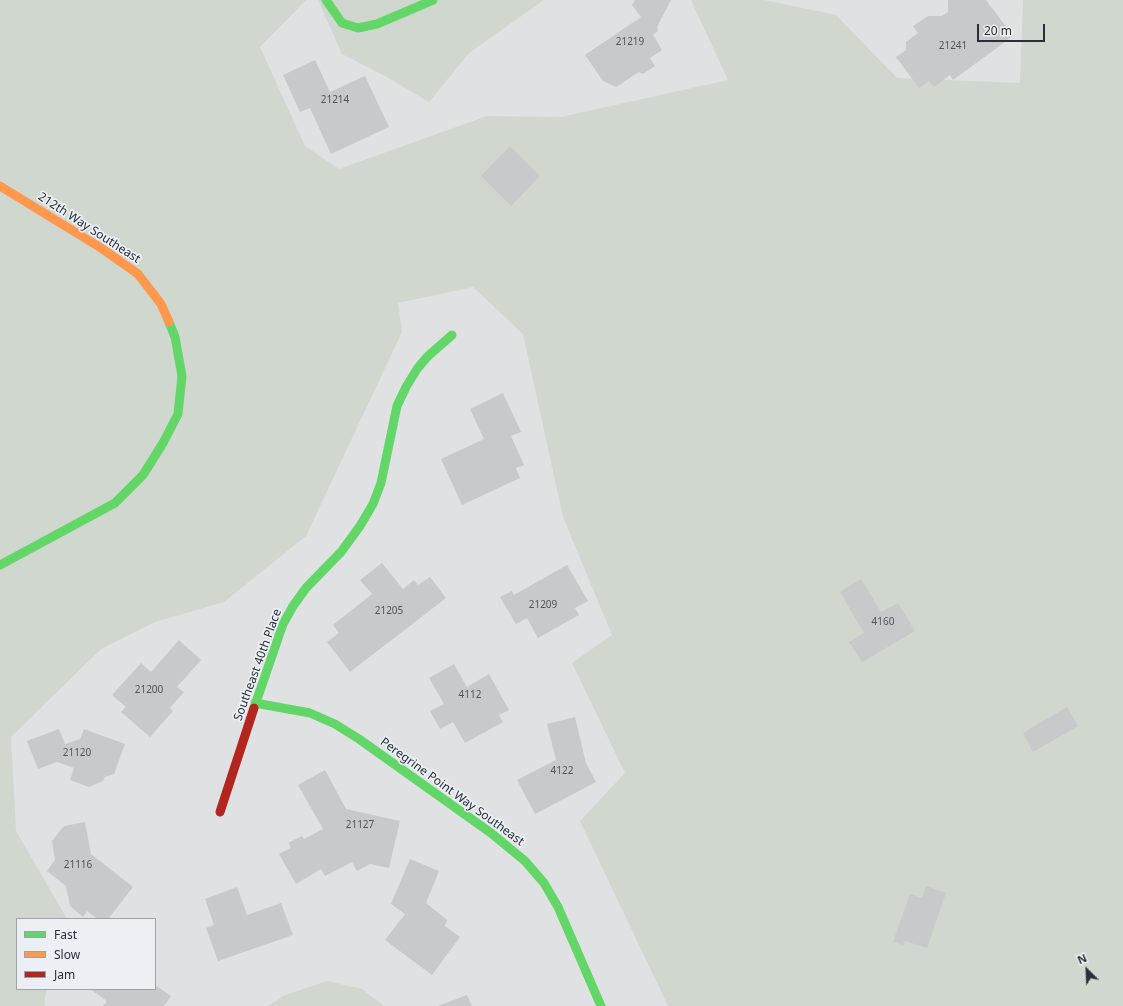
<!DOCTYPE html>
<style>
body{margin:0}
#map{position:relative;width:1123px;height:1006px;overflow:hidden;background:#dfe1e3;font-family:"Noto Sans",sans-serif}
canvas{display:block}
.legend{position:absolute;left:16px;top:918px;width:140px;height:72px;box-sizing:border-box;background:#eceff3;border:1px solid #9ea2a9;margin:0;padding:5px 7px;list-style:none;font-size:12px;color:#282f3a}
.legend li{display:flex;align-items:center;gap:8px;height:20px}
.legend b{width:20px;border:1px solid #9ea2a9}
.north{position:absolute;left:1067px;top:950px;width:40px;height:40px;-webkit-text-stroke:3px #eceff3;paint-order:stroke;rotate:336deg;font-size:11px;font-weight:700;line-height:16px;text-align:center;color:#282f3a}
.north::after{content:'';display:block;margin:auto;width:14px;height:18px;background:#282f3a;clip-path:polygon(50% 0,100% 100%,50% 72%,0 100%)}
.scale{position:absolute;left:977px;top:24px;width:68px;height:18px;box-sizing:border-box;border:2px solid #282f3a;border-top:0;padding-left:5px;font-size:12px;line-height:14px;white-space:nowrap;color:#282f3a;-webkit-text-stroke:3px #eceff3;paint-order:stroke}
</style>
<div id="map">
<canvas width="1123" height="1006"></canvas>
<ul class="legend">
<li><b style="height:5px;background:#63d668"></b>Fast</li>
<li><b style="height:5px;background:#ff974d"></b>Slow</li>
<li><b style="height:5px;background:#b3261e"></b>Jam</li>
</ul>
<div class="north">N</div>
<div class="scale">20 m</div>
</div>
<script>
const ctx = document.querySelector('canvas').getContext('2d');
ctx.lineJoin = 'round';
function fill(path, color) { ctx.fillStyle = color; ctx.fill(path, 'evenodd'); }
const shape = rows => new Path2D(rows.map(r => 'M' + r).join(''));
function stroke(path, color, width, dash) { ctx.strokeStyle = color; ctx.lineWidth = width; ctx.lineCap = dash ? 'butt' : 'round'; ctx.setLineDash(dash || []); ctx.stroke(path); }
function write(font, color, halo, rows, align = 'center') {
  ctx.font = font + ' "Noto Sans",sans-serif'; ctx.lineWidth = 3.5; ctx.setLineDash([]); ctx.textBaseline = 'middle'; ctx.strokeStyle = halo; ctx.fillStyle = color; for (const [text, x, y, turn = 0] of rows) {
    ctx.save(); ctx.translate(x, y); ctx.rotate((+turn || 0) * Math.PI / 180); ctx.textAlign = isNaN(turn) ? turn : align; if (halo) ctx.strokeText(text, 0, 0); ctx.fillText(text, 0, 0); ctx.restore();
  }
}
fill(shape([
 [0,0,306,0,260,47,305,146,339,169,487,116,561,117,728,80,691,0,764,0,836,15,897,78,1020,83,1023,0,1123,0,1123,1006,668,1006,580,821,625,773,572,663,612,635,563,517,523,334,473,287,398,303,402,332,306,536,224,602,155,622,101,649,11,737,16,831,66,917,65,919,17,919,17,989,47,989,45,998,45,1006,0,1006],
 [318,0,544,0,469,53,429,102,385,76,342,54],
 [327,981,362,989,384,1006,268,1006,283,996]
]), '#d0d7cf');
fill(shape([
 [635,0,671,0,657,27,658,31,653,35,662,50,650,58,655,66,643,74,639,72,616,87,603,81,585,55,641,17,632,5],
 [948,0,986,0,1013,36,953,80,950,75,934,87,929,81,919,88,896,57,906,50,906,42,918,33,913,26,928,16,942,16,948,12],
 [315,60,330,92,365,76,389,127,331,154,310,108,300,112,283,75],
 [510,146,540,176,511,206,481,176],
 [503,393,521,432,511,436,524,465,516,468,520,478,462,505,441,459,484,439,470,409],
 [382,563,403,589,414,580,418,585,430,577,446,598,350,672,327,642,339,633,333,625,372,594,360,580],
 [567,565,588,601,575,608,579,615,538,638,527,618,516,624,500,597,512,591,514,595],
 [861,579,881,612,898,603,915,631,862,662,849,642,864,633,840,592],
 [179,640,201,660,177,687,184,692,170,708,173,711,150,737,121,712,126,707,112,695,141,663,151,672],
 [454,664,467,687,489,674,509,710,499,715,503,722,465,743,453,722,440,729,430,711,444,704,429,678],
 [1067,707,1078,726,1033,752,1023,733],
 [575,717,586,763,596,782,535,814,517,780,556,760,547,724],
 [59,729,65,744,80,739,84,729,125,744,114,774,105,777,103,781,89,787,70,780,74,768,57,762,38,769,27,741],
 [325,770,346,809,400,821,389,868,370,864,357,871,352,862,325,876,321,869,296,884,279,854,291,848,288,843,302,836,304,839,323,829,298,785],
 [85,822,91,854,133,887,108,919,98,919,87,911,83,917,70,906,66,886,47,871,55,860,52,841,64,826],
 [410,859,439,871,426,903,447,920,445,926,460,937,432,975,385,940,405,914,391,904],
 [926,886,946,893,927,948,905,941,903,945,893,942,910,894,922,898],
 [237,887,247,915,281,903,293,935,218,961,206,928,214,925,205,899],
 [155,985,171,996,164,1006,103,1006,107,1001,90,989,155,989],
 [467,995,472,1006,438,1006]
]), '#c7c9cb');
stroke(shape([
 [326,0,342,23,358,28,377,24,433,0],
 [0,565,115,503,143,475,163,443,178,414,182,376,175,337,169,322],
 [255,703,310,713,335,724,359,739,491,833,525,861,544,883,558,907,601,1006],
 [254,708,283,624,293,606,306,588,341,552,360,526,373,504,381,483,397,406,406,387,417,369,427,357,452,335]
]), '#63d668', 9);
stroke(shape([
 [0,186,101,248,138,274,161,304,169,322]
]), '#ff974d', 9);
stroke(shape([
 [220,812,254,708]
]), '#b3261e', 9);
write('10px', '#50565f', null, [
 ["21219",630,42],
 ["21241",953,46],
 ["21214",335,100],
 ["21209",543,605],
 ["21205",389,611],
 ["4160",883,622],
 ["21200",149,690],
 ["4112",470,695],
 ["21120",77,753],
 ["4122",562,771],
 ["21127",360,825],
 ["21116",78,865]
]);
write('12px', '#282f3a', '#eceff3', [
 ["212th Way Southeast",89,228,33],
 ["Southeast 40th Place",258,665,-70],
 ["Peregrine Point Way Southeast",452,792,36]
]);
</script>
